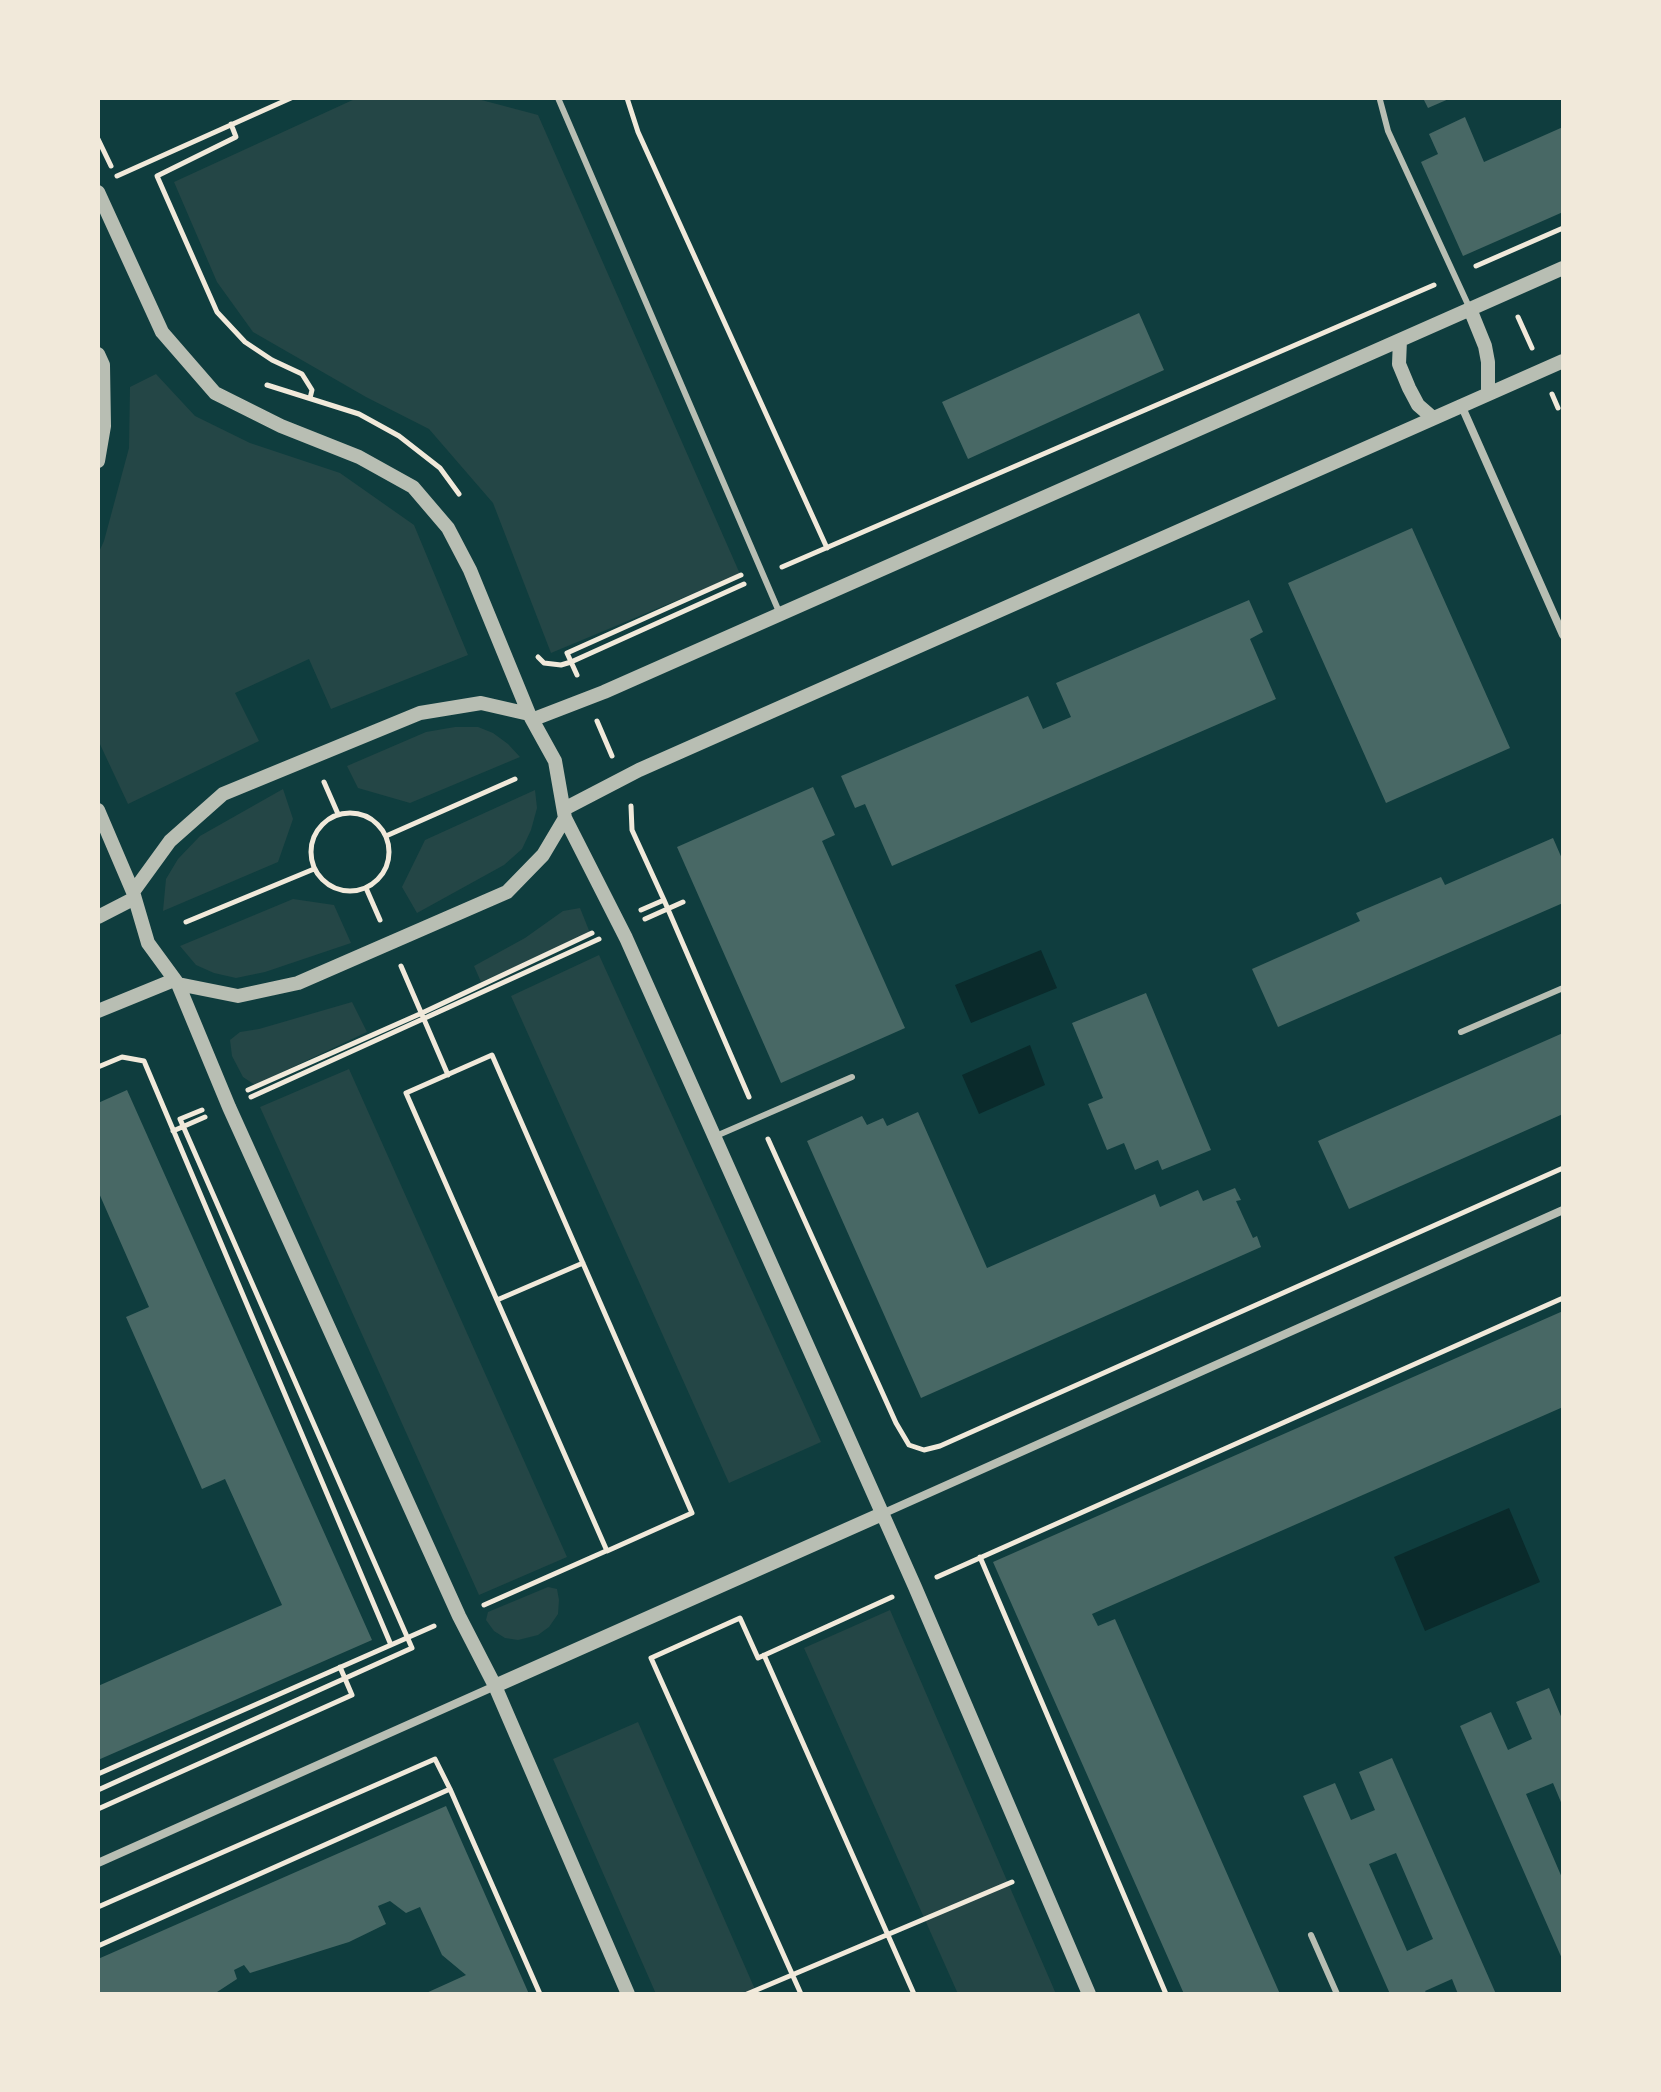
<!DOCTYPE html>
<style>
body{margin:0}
#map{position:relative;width:1661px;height:2092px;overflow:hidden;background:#0f3d3e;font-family:"Noto Sans",sans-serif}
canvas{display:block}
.frame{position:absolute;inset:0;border:100px solid #f1e9da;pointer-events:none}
</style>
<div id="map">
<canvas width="1661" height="2092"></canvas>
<div class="frame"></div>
</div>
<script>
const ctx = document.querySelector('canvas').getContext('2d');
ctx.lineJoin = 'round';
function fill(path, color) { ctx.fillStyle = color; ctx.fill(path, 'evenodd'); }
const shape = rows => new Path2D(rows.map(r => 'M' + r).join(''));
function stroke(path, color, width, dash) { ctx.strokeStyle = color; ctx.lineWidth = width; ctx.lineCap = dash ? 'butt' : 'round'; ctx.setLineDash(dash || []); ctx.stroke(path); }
fill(shape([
 [357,98,474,98,538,115,740,574,551,653,493,503,429,429,366,397,253,332,217,282,174,182],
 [156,374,195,416,250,443,340,473,414,525,468,655,331,709,309,659,235,693,259,741,128,804,98,740,98,554,104,541,129,448,130,387],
 [455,727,478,727,493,733,508,744,520,757,410,803,358,788,347,766,426,732],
 [283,789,293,819,278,862,163,911,166,879,178,859,200,836],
 [535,790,537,808,531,830,522,849,504,865,417,913,402,887,425,840],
 [293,899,334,905,351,943,265,972,236,978,214,973,196,965,180,946],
 [580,908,590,933,481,982,474,966,525,938,563,911],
 [599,955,821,1442,729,1483,511,996],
 [352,1002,367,1032,255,1085,243,1077,232,1056,230,1040,240,1032,259,1029],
 [349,1069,567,1557,479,1595,260,1107],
 [548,1587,557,1589,559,1600,558,1614,549,1627,538,1635,518,1640,505,1638,494,1631,486,1620,488,1612],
 [890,1610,1056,1994,958,1994,804,1648],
 [638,1722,757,1994,656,1994,553,1759]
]), '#244646');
fill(shape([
 [1041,950,1057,988,971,1023,955,985],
 [1030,1045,1045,1085,979,1114,962,1075],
 [1509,1508,1540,1582,1425,1631,1394,1557]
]), '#0a2a2b');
fill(shape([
 [1423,98,1451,98,1428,108],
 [1465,117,1484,162,1563,127,1563,212,1463,256,1421,162,1438,154,1429,134],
 [1139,313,1164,370,968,459,942,402],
 [1412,528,1510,748,1386,803,1288,583],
 [1249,600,1263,632,1250,639,1276,699,892,866,865,804,855,808,841,776,1028,696,1043,729,1071,717,1056,683],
 [813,787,835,835,822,841,905,1028,781,1083,677,847],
 [1553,838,1563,861,1563,903,1278,1027,1252,969,1360,921,1356,913,1441,877,1445,885],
 [1146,993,1211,1150,1162,1170,1158,1160,1135,1170,1124,1143,1107,1150,1088,1104,1103,1098,1072,1023],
 [1563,1033,1563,1114,1349,1209,1318,1141],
 [127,1090,372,1640,98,1760,98,1686,282,1605,225,1479,202,1489,126,1317,149,1307,98,1191,98,1103],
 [918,1112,987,1268,1155,1194,1160,1207,1198,1190,1203,1201,1235,1188,1241,1200,1236,1201,1253,1238,1257,1236,1261,1247,921,1398,807,1141,862,1116,867,1125,883,1118,887,1126],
 [1563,1311,1563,1407,1092,1614,1098,1626,1115,1619,1280,1994,1184,1994,993,1562],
 [1549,1688,1563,1721,1563,1807,1553,1783,1526,1794,1563,1880,1563,1961,1460,1726,1491,1712,1508,1750,1532,1739,1516,1702],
 [1392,1758,1496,1994,1458,1994,1452,1979,1425,1991,1427,1994,1390,1994,1303,1796,1335,1783,1351,1820,1375,1810,1359,1772],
 [1396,1853,1433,1939,1407,1951,1369,1864],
 [446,1806,529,1994,424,1994,466,1975,442,1955,420,1907,406,1913,390,1901,378,1906,386,1924,349,1942,250,1973,244,1965,234,1970,237,1979,214,1994,98,1994,98,1959]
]), '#486865');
stroke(shape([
 [627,98,638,132,827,548],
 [231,124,236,137,157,176,217,312,245,342,272,360,302,374,312,390,310,398],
 [98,139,111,166],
 [117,176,291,98],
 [1476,266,1563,228],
 [1518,317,1532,348],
 [267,385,359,414,399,436,440,468,459,494],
 [1552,394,1558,408],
 [782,567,1434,285],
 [538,657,544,663,561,665,571,662,744,584],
 [577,675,567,653,741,575],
 [597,721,612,756],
 [324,782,338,814],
 [631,806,632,830,664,900,641,910],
 '311 852a39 39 0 1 1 78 0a39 39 0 1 1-78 0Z',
 [386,836,515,779],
 [366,888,380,920],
 [664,900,749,1097],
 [645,919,683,902],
 [186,922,314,869],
 [401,966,448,1075],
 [492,1055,692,1513,607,1551,406,1093,492,1055],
 [98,1067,122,1057,144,1061,391,1645],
 [248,1090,422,1013,592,933],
 [251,1097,599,939],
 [173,1131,205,1117],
 [768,1139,896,1423,909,1445,924,1450,940,1446,1563,1168],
 [497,1300,583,1263],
 [980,1557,1166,1994],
 [937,1577,1563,1298],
 [484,1605,606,1551],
 [764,1655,914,1994],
 [98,1774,434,1626],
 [98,1790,412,1648,180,1119,202,1110],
 [98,1809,352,1695,340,1667],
 [98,1907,435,1759,450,1789],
 [98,1946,450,1789,540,1994],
 [747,1994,1012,1882],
 [801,1994,651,1658,740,1618,758,1658,892,1597]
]), '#f1e9da', 5);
stroke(shape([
 [558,98,780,614],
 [1380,100,1388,131,1470,309],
 [1461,1032,1563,988],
 [716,1136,852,1077],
 [1311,1935,1337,1994]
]), '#b8beb3', 6);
stroke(shape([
 [1462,407,1563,635],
 [882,1514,1563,1210],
 [98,1863,495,1686]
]), '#b8beb3', 8);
stroke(shape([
 [98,192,162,332,215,393,281,426,359,457,413,487,448,528,470,570,529,714,555,761,565,818,543,855,507,892,298,983,238,996,178,984],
 [1470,309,1485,346,1488,362,1488,394],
 [1400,340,1399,364,1409,388,1418,405,1433,418],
 [98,354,103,365,104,426,98,461],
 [534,719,604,692,1563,268],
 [564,809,639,770,1563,361],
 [98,810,133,892,148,943,178,984,229,1107,459,1616,495,1686,628,1994],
 [565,818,626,938,915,1587,1089,1994],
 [133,892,170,841,223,794,420,713,481,703,529,714],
 [98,917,133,899],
 [98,1011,174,980],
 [495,1686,882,1514]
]), '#b8beb3', 14);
</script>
